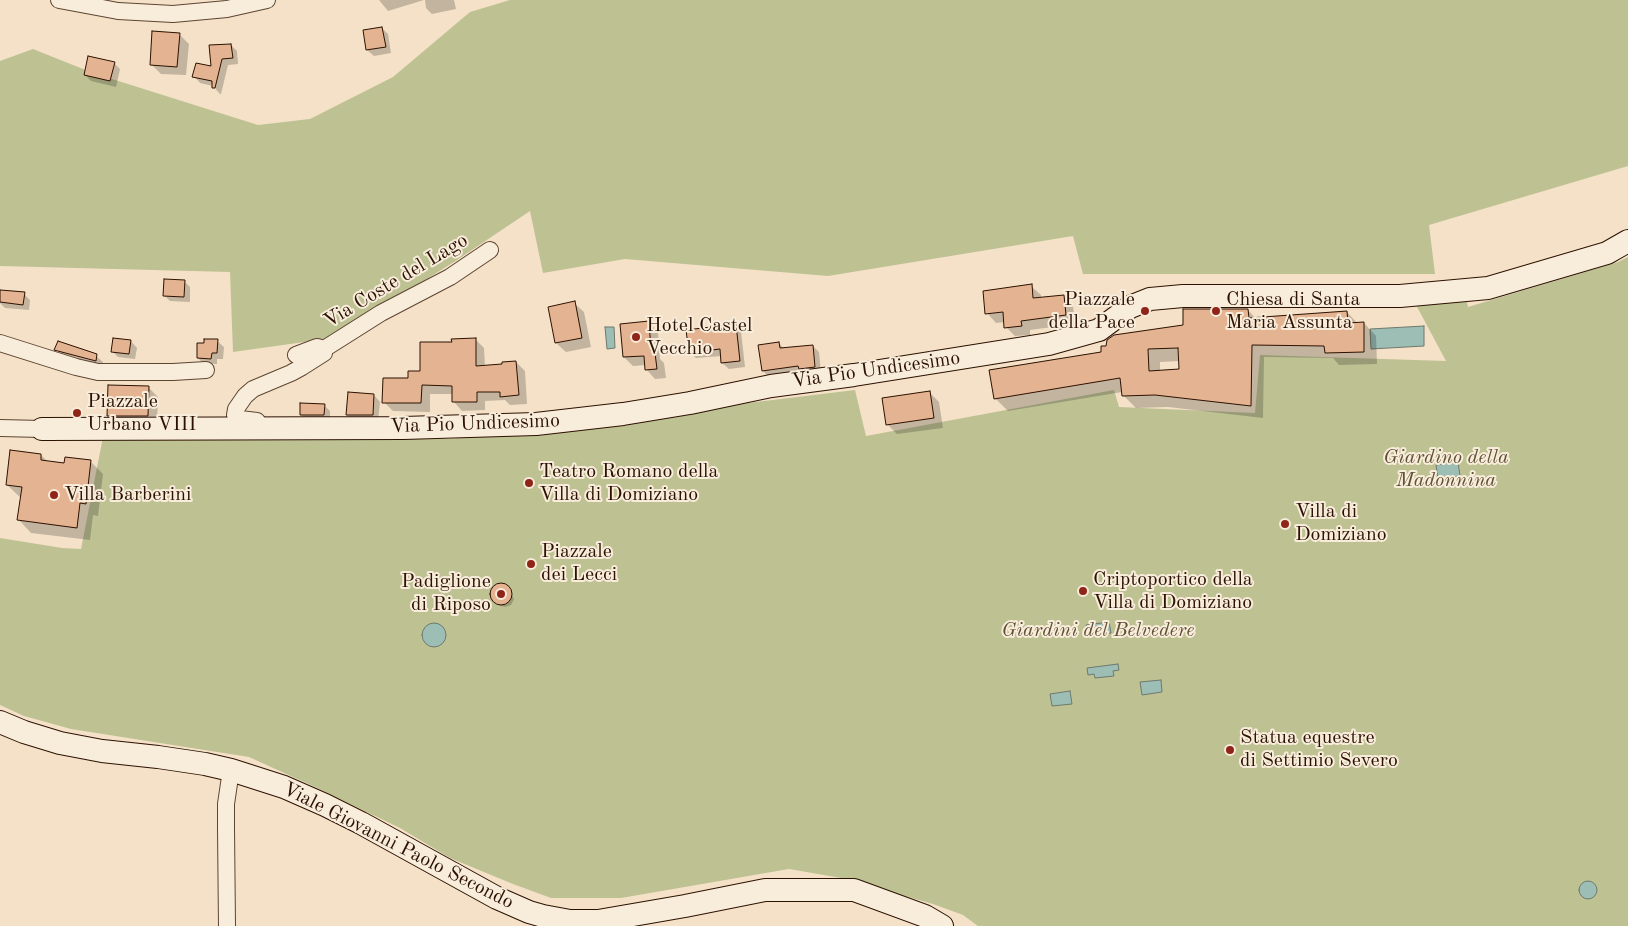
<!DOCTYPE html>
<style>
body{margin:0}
canvas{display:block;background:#f4e1c7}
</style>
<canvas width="1628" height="926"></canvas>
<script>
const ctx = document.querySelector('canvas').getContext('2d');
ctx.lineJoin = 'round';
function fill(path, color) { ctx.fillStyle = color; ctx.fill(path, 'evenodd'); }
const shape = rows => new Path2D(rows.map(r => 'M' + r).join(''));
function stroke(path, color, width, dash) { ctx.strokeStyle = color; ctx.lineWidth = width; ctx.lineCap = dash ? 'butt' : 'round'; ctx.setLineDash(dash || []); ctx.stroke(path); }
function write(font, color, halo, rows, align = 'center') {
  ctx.font = font + ' "Old Standard TT",serif'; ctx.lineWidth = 4; ctx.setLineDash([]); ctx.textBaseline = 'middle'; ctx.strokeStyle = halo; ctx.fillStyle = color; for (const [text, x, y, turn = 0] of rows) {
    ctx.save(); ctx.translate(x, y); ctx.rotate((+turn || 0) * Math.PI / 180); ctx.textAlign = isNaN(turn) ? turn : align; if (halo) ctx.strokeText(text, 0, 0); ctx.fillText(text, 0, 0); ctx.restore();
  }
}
fill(shape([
 [510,0,1628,0,1628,166,1429,225,1435,274,1083,274,1073,236,828,276,625,259,543,273,530,211,457,260,333,338,233,352,230,272,0,266,0,61,33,49,93,73,258,125,310,119,393,77,470,12],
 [1628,257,1628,926,978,926,963,915,933,904,841,878,789,869,621,898,551,898,513,884,450,858,400,828,315,787,249,757,71,729,24,716,0,705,0,538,62,548,81,549,104,432,451,439,855,390,866,436,1114,390,1119,407,1255,413,1260,355,1446,361,1415,303,1467,302,1468,307,1618,262]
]), '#bec293');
const water = shape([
 [1424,326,1424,346,1371,349,1370,329,1424,326],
 [605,327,614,327,615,348,607,349,605,327],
 [1458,462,1460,476,1438,479,1436,465,1458,462],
 [1109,622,1111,633,1087,636,1086,625,1109,622],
 '422 635a12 12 0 1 1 24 0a12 12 0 1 1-24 0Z',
 [1118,664,1119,670,1113,671,1114,676,1095,678,1094,674,1088,675,1087,668,1118,664],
 [1161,680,1162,692,1142,695,1140,682,1161,680],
 [1070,691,1072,704,1052,706,1050,694,1070,691],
 '1579 890a9 9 0 1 1 18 0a9 9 0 1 1-18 0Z'
]);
fill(water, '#9cbeb5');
stroke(water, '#6f796d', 1);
fill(shape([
 [379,0,424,0,388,11],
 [425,0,454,0,456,9,432,14,426,8],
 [382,28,388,34,391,53,374,56,367,50],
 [179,34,189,44,186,75,161,74,151,64],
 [231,45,237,51,238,64,228,65,221,94,220,94,213,86,200,83,194,76,212,68],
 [114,63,120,69,116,87,91,81,85,75],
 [184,281,190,287,190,302,170,301,164,295],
 [1031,286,1041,295,1041,299,1063,296,1073,306,1075,324,1030,330,1030,335,1015,336,1006,327,1005,322,996,323,987,313],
 [0,291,24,294,30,300,29,310,5,308,0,303],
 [574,303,584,312,591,347,566,352,556,343,549,308],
 [1248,310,1256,319,1347,312,1358,324,1364,323,1376,336,1377,364,1339,365,1333,358,1264,357,1263,418,1168,407,1136,408,1123,395,1122,392,1008,411,995,398,1103,353,1184,326],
 [1180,361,1180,370,1160,371,1160,362],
 [648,322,658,332,660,359,664,363,666,378,655,379,646,369,646,365,633,366,624,357],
 [735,325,741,331,745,367,729,369,722,363,722,356,696,358,690,352],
 [476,340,484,348,485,367,516,362,525,371,527,404,510,405,505,400,485,401,485,410,462,411,454,402,453,394,430,394,430,412,393,411,384,402,409,379,421,373,453,344],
 [131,341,137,348,135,359,118,357,112,351],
 [217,341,224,347,223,359,217,359,217,364,204,364,198,358,205,344],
 [779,343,784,349,813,346,819,352,821,373,769,377,763,371],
 [56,349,96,356,103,362,102,367,62,355],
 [149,388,158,397,157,425,118,425,108,415],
 [930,393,939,402,943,428,897,434,887,424],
 [374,395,380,402,378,421,353,421,347,415],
 [324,405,330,411,330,421,307,421,301,415],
 [41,455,48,462,65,464,90,461,103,474,98,516,93,515,90,540,31,533,19,520,21,498,7,485],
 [502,585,510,590,514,599,511,605,505,607,498,605,495,602,491,593,493,588]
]), '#0003');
const building = shape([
 [382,27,386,47,366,50,363,30,382,27],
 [152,31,180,33,177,67,150,65,152,31],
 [231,44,233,58,222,59,215,88,212,88,212,81,192,77,196,63,211,66,209,45,231,44],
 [88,56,115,62,110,81,84,75,88,56],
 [164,279,185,280,184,297,163,296,164,279],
 [1032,284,1033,298,1064,295,1066,315,1021,321,1022,326,1004,328,1003,312,985,314,983,291,1032,284],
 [0,290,25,292,23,305,0,302,0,290],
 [575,301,582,338,555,343,548,307,575,301],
 [1183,309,1248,309,1249,318,1347,311,1348,323,1364,322,1364,352,1325,353,1324,346,1252,345,1251,406,1155,395,1122,396,1120,378,994,399,989,370,1101,352,1101,346,1106,346,1107,340,1114,335,1183,325,1183,309],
 [1178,348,1179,369,1149,371,1148,349,1178,348],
 [649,321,651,351,655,353,657,369,645,370,644,356,623,357,620,324,649,321],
 [736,324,740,361,721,363,720,349,689,353,686,330,736,324],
 [113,338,131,340,129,354,111,352,113,338],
 [476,338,476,366,502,364,502,362,516,361,519,395,500,397,500,392,477,392,477,402,452,402,452,386,422,385,421,403,382,403,383,378,408,378,408,371,420,371,420,342,452,342,451,339,476,338],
 [204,339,218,339,217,353,212,353,211,359,197,358,197,343,204,343,204,339],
 [58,341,97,354,96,361,54,350,58,341],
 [779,342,780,348,813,345,815,367,799,369,798,366,762,371,758,345,779,342],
 [108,385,149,386,148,416,107,416,108,385],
 [930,391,934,418,886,425,882,398,930,391],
 [348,392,374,394,373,415,346,415,348,392],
 [300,403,325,404,324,415,300,415,300,403],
 [10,450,41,454,41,460,64,463,65,457,91,460,86,504,80,503,77,528,17,520,22,487,6,485,10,450],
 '490 594a11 11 0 1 1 22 0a11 11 0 1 1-22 0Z'
]);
fill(building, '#e4b391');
stroke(building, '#2c1100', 1);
const street = shape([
 [59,0,118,11,173,14,227,9,267,0],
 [0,343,76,367,98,372,173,372,206,370],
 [324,349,381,313,450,277,490,250],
 [257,421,240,419,235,415,236,409,245,396,253,389,291,373,302,367,324,353,324,349,317,347,296,355],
 [0,428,42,429],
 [227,926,226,828,226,804,231,770]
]);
const secondary = shape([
 [42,429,403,428,536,424,623,414,690,403,771,386,854,375,1049,344,1099,330,1130,307,1150,299,1183,296,1400,296,1488,288,1607,253,1628,241],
 [0,722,24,732,60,743,102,751,158,757,205,764,231,770,284,787,325,805,361,823,497,898,529,912,543,916,570,921,598,921,685,906,765,890,854,890,925,916,942,926]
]);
stroke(street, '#5e4532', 18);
stroke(secondary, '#2c1100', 24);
stroke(street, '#f8ecdb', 16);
stroke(secondary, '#f8ecdb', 22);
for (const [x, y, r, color] of [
 [1145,311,5,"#8f2418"],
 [1216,311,5,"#8f2418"],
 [636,337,5,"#8f2418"],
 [77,413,5,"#8f2418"],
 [529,483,5,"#8f2418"],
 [54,495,5,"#8f2418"],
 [1285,524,5,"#8f2418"],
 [531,564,5,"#8f2418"],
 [1083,591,5,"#8f2418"],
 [501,594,5,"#8f2418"],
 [1230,750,5,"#8f2418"]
]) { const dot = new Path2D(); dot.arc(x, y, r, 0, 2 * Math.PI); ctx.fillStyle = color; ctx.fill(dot); stroke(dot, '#f8ecdb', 2); }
write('20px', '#2c1100', '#f8ecdb', [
 ["Via Coste del Lago",396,281,-31],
 ["Via Pio Undicesimo",876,370,-8],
 ["Via Pio Undicesimo",475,424,-2],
 ["Viale Giovanni Paolo Secondo",398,846,27]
]);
write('20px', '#2c1100', '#f8ecdb', [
 ["Piazzale",1135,300,"right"],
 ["della Pace",1135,323,"right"],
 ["Chiesa di Santa",1226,300],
 ["Maria Assunta",1226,323],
 ["Hotel Castel",646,326],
 ["Vecchio",646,349],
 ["Piazzale",87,402],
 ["Urbano VIII",87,425],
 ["Teatro Romano della",539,472],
 ["Villa di Domiziano",539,495],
 ["Villa Barberini",64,495],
 ["Villa di",1295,512],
 ["Domiziano",1295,535],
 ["Piazzale",541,552],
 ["dei Lecci",541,575],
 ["Criptoportico della",1093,580],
 ["Villa di Domiziano",1093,603],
 ["Padiglione",491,582,"right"],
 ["di Riposo",491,605,"right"],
 ["Statua equestre",1240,738],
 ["di Settimio Severo",1240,761]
], 'left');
write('italic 20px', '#5f4f33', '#f8ecdb', [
 ["Giardino della",1446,458],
 ["Madonnina",1446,481],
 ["Giardini del Belvedere",1098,631]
]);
</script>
